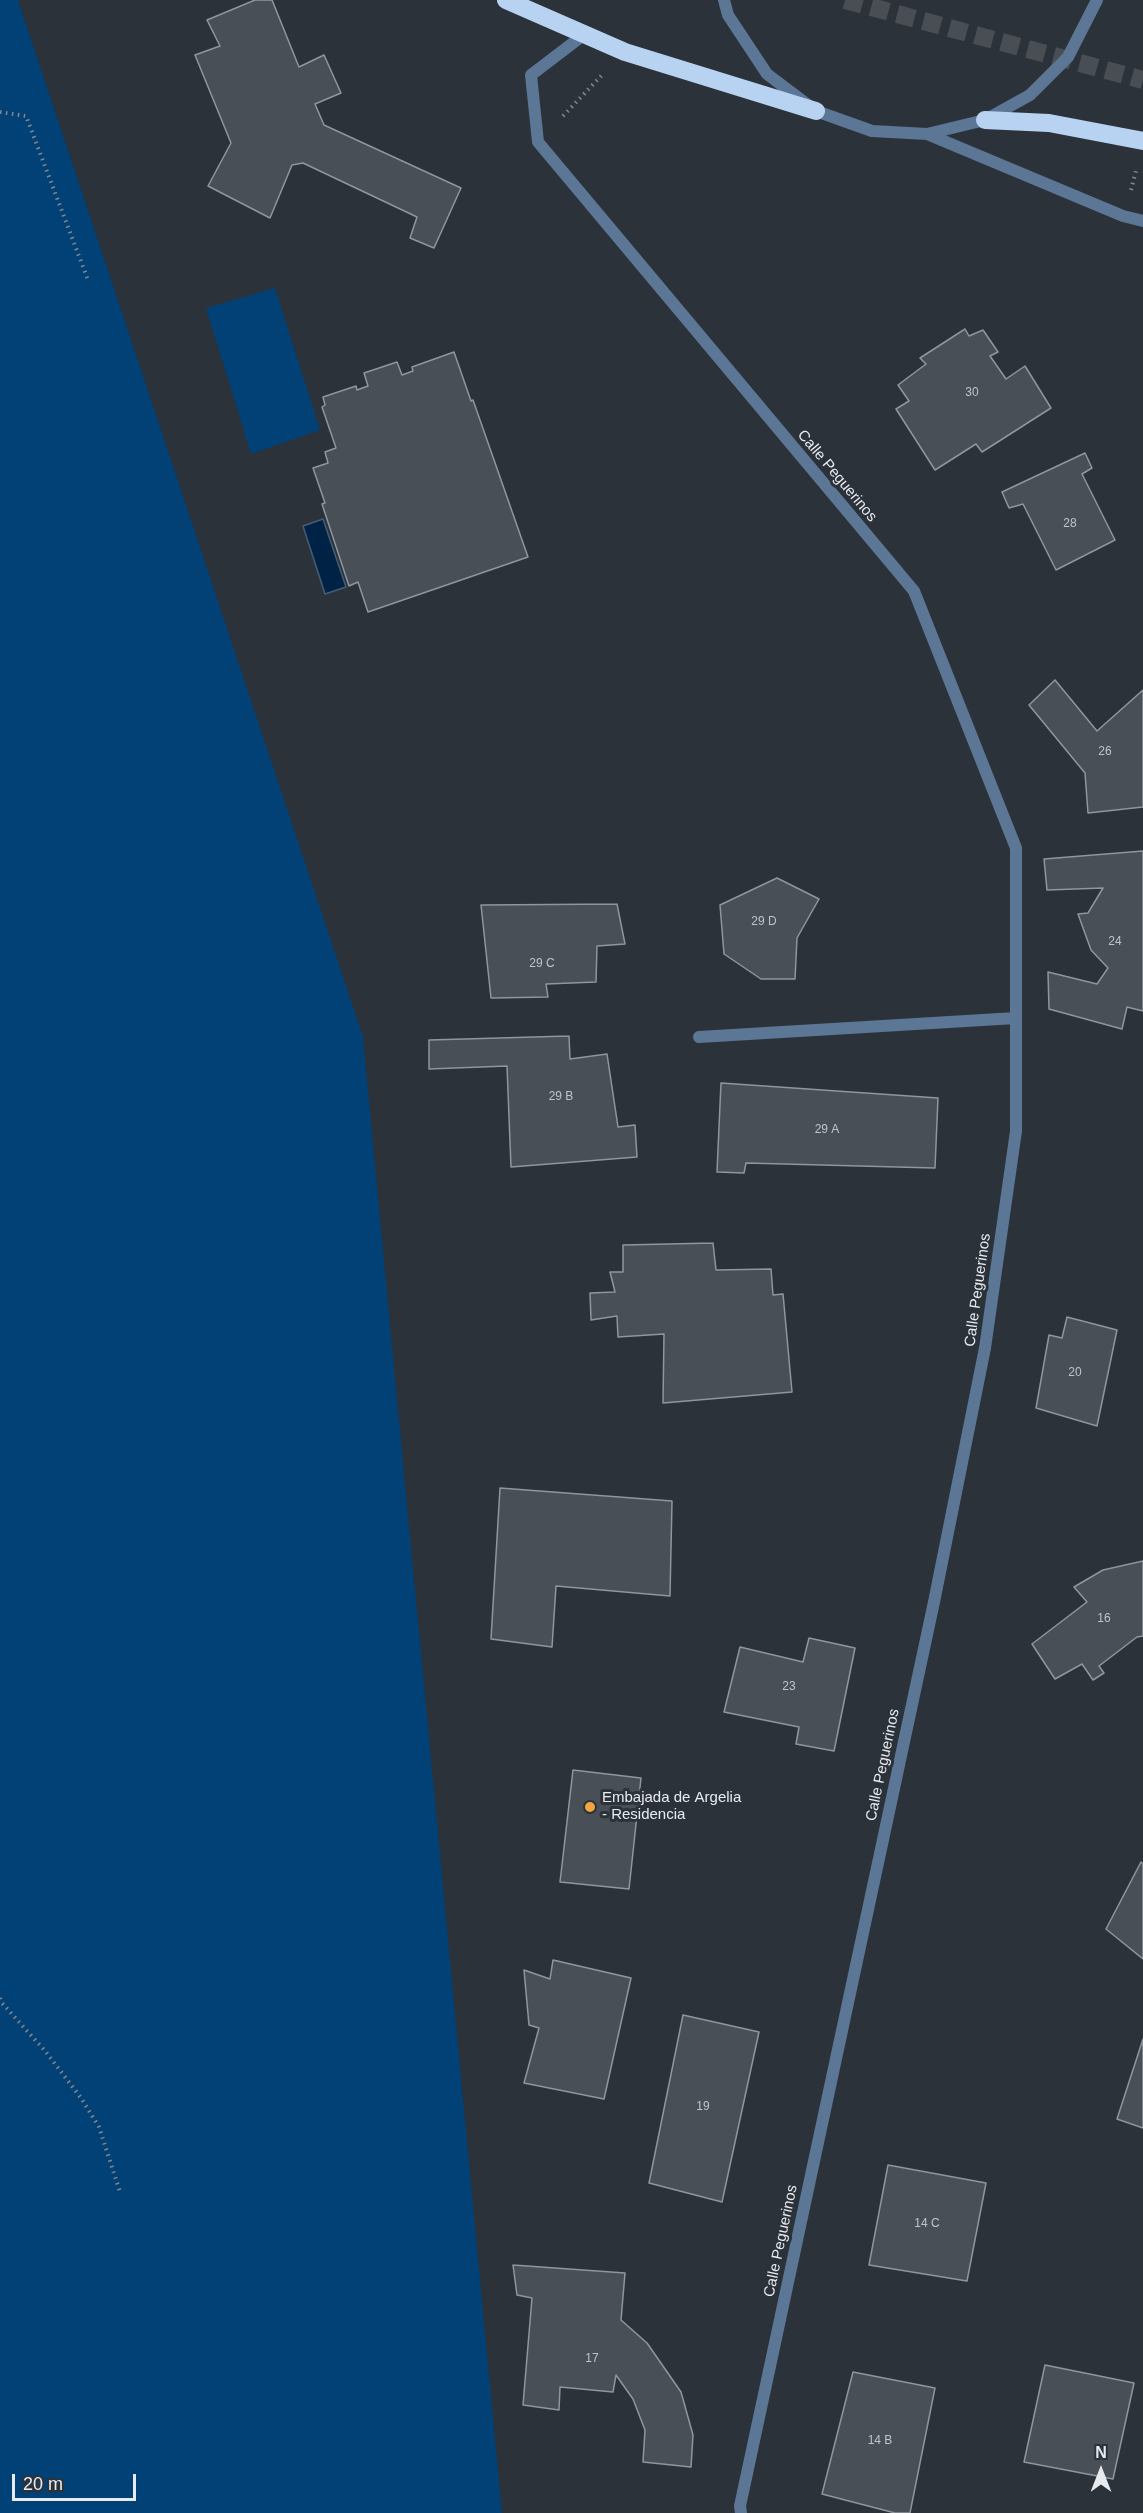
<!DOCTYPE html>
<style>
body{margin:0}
#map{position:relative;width:1143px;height:2513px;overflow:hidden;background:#2c3239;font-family:Helvetica,sans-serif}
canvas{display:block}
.north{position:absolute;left:1071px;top:2441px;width:60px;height:60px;-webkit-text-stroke:4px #2c3239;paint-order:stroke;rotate:0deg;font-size:16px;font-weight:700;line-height:24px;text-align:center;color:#e7ebf0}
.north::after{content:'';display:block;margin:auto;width:21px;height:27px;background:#e7ebf0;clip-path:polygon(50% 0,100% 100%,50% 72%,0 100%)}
.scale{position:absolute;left:12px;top:2474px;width:124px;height:27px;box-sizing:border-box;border:3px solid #e7ebf0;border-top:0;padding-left:8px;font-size:18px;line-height:21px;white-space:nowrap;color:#e7ebf0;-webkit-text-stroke:4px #2c3239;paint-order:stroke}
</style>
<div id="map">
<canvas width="1143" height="2513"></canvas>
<div class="north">N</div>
<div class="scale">20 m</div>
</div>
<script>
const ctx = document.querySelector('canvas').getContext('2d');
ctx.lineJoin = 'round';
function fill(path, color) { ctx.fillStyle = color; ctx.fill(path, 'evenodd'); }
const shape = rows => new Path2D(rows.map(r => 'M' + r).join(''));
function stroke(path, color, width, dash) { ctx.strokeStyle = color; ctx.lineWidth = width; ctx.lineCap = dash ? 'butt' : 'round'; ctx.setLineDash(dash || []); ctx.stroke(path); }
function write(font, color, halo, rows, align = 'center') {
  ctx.font = font + ' Helvetica,sans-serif'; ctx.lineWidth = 6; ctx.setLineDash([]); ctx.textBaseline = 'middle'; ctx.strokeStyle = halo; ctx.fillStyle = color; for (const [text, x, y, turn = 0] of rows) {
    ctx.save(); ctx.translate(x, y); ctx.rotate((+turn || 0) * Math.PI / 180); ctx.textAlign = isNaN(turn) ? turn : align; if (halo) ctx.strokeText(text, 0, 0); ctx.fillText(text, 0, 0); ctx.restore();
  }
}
fill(shape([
 [0,0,18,0,363,1037,502,2513,0,2513],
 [275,288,320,430,251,454,206,308]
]), '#024175');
const water = shape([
 [323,519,346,587,325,594,303,526,323,519]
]);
fill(water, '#024');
stroke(water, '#455e78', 1.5);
const building = shape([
 [255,0,272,0,299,67,324,55,341,93,315,104,324,125,461,188,434,248,410,238,417,217,303,163,292,165,270,218,208,186,231,143,195,55,220,46,207,20,255,0],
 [965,329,969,336,983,330,998,352,990,356,1006,379,1025,366,1051,408,982,452,976,444,935,470,896,409,909,401,898,385,926,364,920,358,965,329],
 [454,352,471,401,473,400,528,557,368,612,358,582,349,586,322,504,325,503,313,468,328,463,325,452,336,448,322,407,325,405,323,397,356,386,357,390,368,386,364,373,397,362,402,375,413,371,412,367,454,352],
 [1085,453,1092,468,1082,474,1115,540,1056,570,1023,504,1009,508,1002,492,1085,453],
 [1055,680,1097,731,1143,690,1143,807,1088,813,1085,773,1029,705,1055,680],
 [1143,851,1143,1011,1127,1007,1122,1029,1049,1009,1048,972,1097,984,1108,968,1091,950,1078,914,1088,913,1103,888,1047,890,1044,859,1143,851],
 [777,878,819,899,797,938,795,979,761,979,724,954,720,905,777,878],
 [617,904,625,944,597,946,596,982,546,984,548,997,491,998,481,905,617,904],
 [569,1036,570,1059,607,1054,618,1127,635,1125,637,1157,511,1167,507,1066,429,1069,429,1040,569,1036],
 [721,1083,938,1098,935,1168,746,1163,744,1173,717,1172,721,1083],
 [713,1243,716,1270,771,1269,773,1295,783,1294,792,1392,663,1403,664,1334,618,1337,617,1316,591,1320,590,1293,615,1292,610,1272,623,1272,623,1245,713,1243],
 [1067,1317,1117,1330,1097,1426,1036,1408,1049,1335,1062,1338,1067,1317],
 [500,1488,672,1501,670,1596,556,1586,552,1647,491,1639,500,1488],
 [1143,1561,1143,1636,1137,1637,1099,1666,1104,1673,1093,1680,1082,1664,1055,1679,1032,1644,1087,1602,1074,1587,1103,1570,1143,1561],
 [809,1638,855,1648,834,1751,796,1744,799,1727,724,1712,740,1647,803,1662,809,1638],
 [573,1770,641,1778,629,1889,560,1882,573,1770],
 [1141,1862,1143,1864,1143,1959,1106,1929,1141,1862],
 [553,1960,631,1978,604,2099,524,2083,539,2028,529,2025,524,1970,550,1979,553,1960],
 [683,2015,759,2032,722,2202,649,2183,683,2015],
 [1143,2039,1143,2128,1117,2119,1143,2039],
 [888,2165,986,2183,967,2281,869,2265,888,2165],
 [513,2265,625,2273,621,2320,647,2343,681,2392,693,2435,691,2467,643,2462,645,2430,633,2399,616,2375,613,2392,560,2387,559,2410,523,2405,532,2298,517,2295,513,2265],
 [1045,2365,1134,2383,1113,2479,1024,2462,1045,2365],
 [853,2372,935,2388,910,2513,895,2513,822,2494,853,2372]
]);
fill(building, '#484f57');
stroke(building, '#8f969f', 1.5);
stroke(shape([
 [845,0,1143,80]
]), '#484e54', 18, [18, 9]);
stroke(shape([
 [0,112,26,116,88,280],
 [563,116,603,74],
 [1131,190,1136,171],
 [0,1998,2,2003,46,2052,81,2098,99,2127,120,2192]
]), '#83888e', 4, [1.5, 4.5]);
stroke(shape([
 [724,0,728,15,767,74,816,111,872,131,927,134,985,120,1030,95,1068,57,1097,0],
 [586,33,531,75,538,142,914,591,1016,848,1016,1131,985,1348,934,1602,740,2506,741,2513],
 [927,134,1123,216,1143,221],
 [699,1037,1016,1018]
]), '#5b7795', 12);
stroke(shape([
 [506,0,625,52,816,111],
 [985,120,1049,123,1143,141]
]), '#b8d3f1', 18);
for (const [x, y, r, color] of [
 [590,1807,6,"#f1a63f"]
]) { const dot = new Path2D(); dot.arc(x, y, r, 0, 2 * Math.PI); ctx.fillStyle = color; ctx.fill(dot); stroke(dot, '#2c3239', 2); }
write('12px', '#bfc4ca', null, [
 ["30",972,393],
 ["28",1070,524],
 ["26",1105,752],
 ["29 D",764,922],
 ["24",1115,942],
 ["29 C",542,964],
 ["29 B",561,1097],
 ["29 A",827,1130],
 ["20",1075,1373],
 ["16",1104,1619],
 ["23",789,1687],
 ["19",703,2107],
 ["14 C",927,2224],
 ["17",592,2359],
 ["14 B",880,2441]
]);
write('15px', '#e7ebf0', '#2c3239', [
 ["Calle Peguerinos",837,476,50],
 ["Calle Peguerinos",978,1290,-82],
 ["Calle Peguerinos",883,1765,-78],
 ["Calle Peguerinos",781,2241,-78]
]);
write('15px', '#e7ebf0', '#2c3239', [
 ["Embajada de Argelia",602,1798],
 ["- Residencia",602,1815]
], 'left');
</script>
